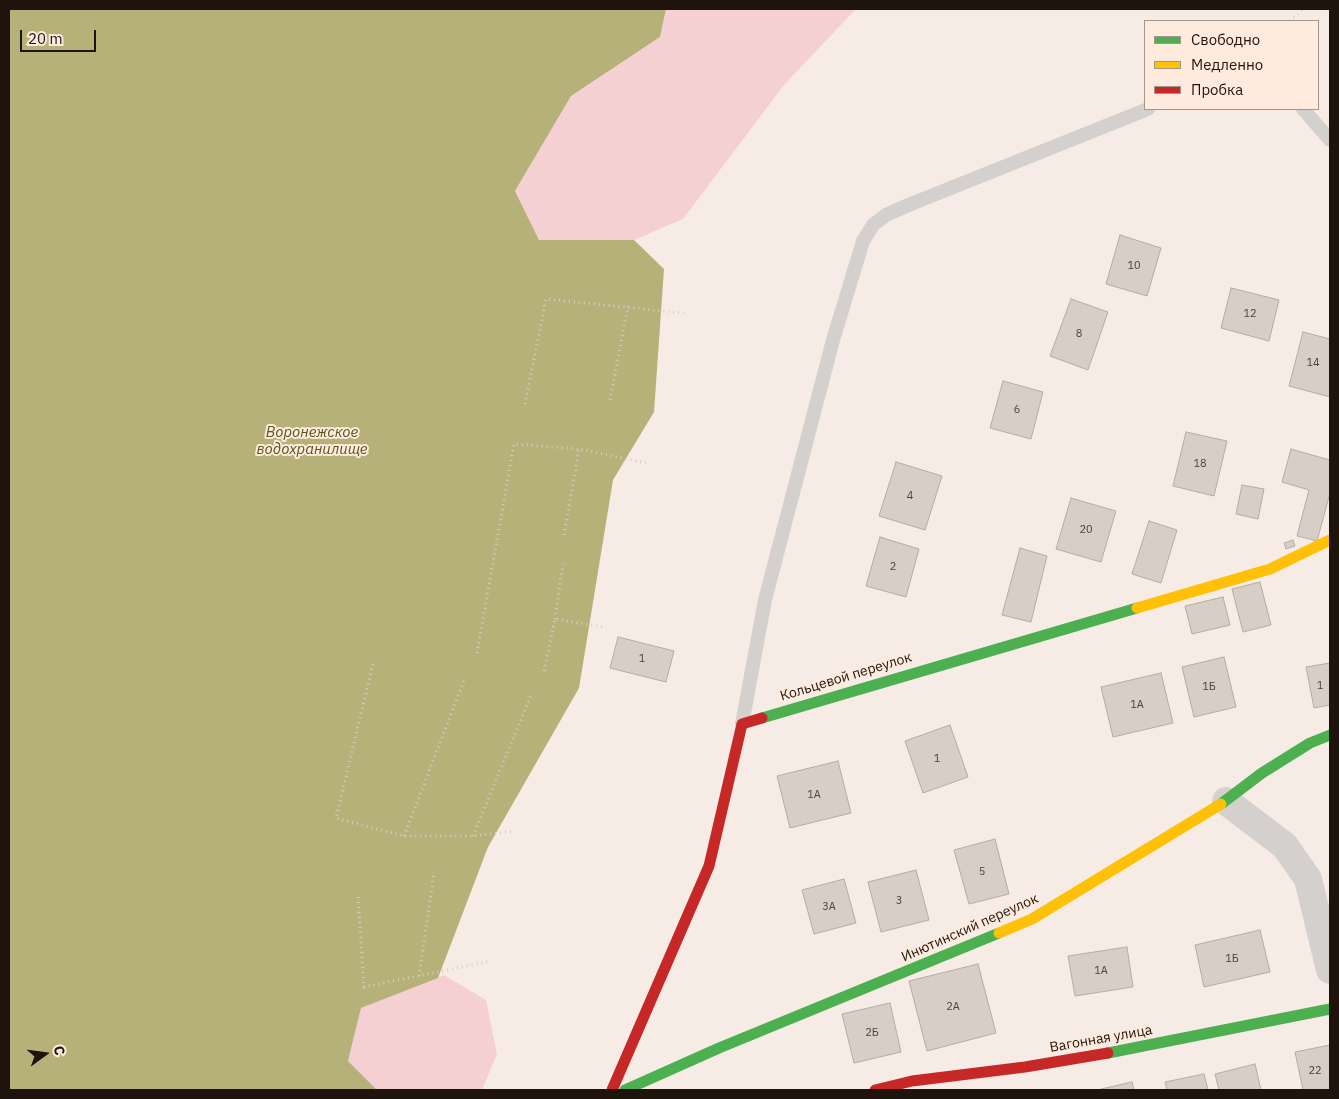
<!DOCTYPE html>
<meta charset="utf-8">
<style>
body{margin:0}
#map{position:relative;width:1339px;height:1099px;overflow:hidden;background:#f7ece5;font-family:"IBM Plex Sans",sans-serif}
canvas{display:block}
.frame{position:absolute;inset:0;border:10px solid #1f140c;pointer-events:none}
.legend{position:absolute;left:1144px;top:20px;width:175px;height:90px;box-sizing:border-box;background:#ffebdd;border:1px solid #a59589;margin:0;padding:6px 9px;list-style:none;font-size:15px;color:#1f140c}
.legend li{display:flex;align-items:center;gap:10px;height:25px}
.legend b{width:25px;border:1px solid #a59589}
.north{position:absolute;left:20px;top:1029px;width:50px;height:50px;-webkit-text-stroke:4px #ffebdd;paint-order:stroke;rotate:76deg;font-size:14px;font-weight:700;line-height:20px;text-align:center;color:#1f140c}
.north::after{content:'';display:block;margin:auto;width:18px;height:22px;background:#1f140c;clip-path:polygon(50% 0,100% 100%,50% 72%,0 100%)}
.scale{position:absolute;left:20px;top:30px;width:76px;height:22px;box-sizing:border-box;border:2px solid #1f140c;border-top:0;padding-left:6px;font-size:15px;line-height:18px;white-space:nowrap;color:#1f140c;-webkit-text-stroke:4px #ffebdd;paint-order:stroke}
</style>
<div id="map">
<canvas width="1339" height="1099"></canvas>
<div class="frame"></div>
<ul class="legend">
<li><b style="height:6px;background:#4caf50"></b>Свободно</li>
<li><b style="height:6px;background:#ffc107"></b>Медленно</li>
<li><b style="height:6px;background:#c62828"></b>Пробка</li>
</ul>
<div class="north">С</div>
<div class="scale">20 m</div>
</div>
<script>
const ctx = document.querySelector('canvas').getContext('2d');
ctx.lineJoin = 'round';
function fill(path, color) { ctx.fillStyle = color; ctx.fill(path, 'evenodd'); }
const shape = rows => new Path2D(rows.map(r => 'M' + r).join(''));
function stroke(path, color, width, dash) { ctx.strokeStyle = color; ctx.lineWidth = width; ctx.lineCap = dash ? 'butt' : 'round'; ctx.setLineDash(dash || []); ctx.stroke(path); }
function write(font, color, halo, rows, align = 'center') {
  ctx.font = font + ' "IBM Plex Sans",sans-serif'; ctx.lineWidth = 4; ctx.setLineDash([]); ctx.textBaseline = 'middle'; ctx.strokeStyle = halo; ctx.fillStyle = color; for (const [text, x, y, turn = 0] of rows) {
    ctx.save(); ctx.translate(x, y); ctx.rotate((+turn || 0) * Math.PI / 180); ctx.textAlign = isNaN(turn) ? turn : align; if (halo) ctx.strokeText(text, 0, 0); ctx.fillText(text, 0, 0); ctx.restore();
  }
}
fill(shape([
 [666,9,856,9,784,85,683,219,634,240,539,240,515,191,571,96,660,37],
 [444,975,486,1000,497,1054,482,1090,377,1090,348,1061,361,1008]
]), '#f4d0d2');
fill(shape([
 [9,9,666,9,660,37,571,96,515,191,539,240,634,240,664,269,654,412,613,480,579,688,488,847,438,978,361,1008,348,1061,377,1090,9,1090]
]), '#b6b178');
const building = shape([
 [1120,235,1161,248,1147,296,1106,284,1120,235],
 [1231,288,1279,300,1269,341,1221,328,1231,288],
 [1071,299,1108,312,1088,370,1050,356,1071,299],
 [1303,332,1330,339,1330,397,1289,386,1303,332],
 [1003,381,1043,392,1031,439,990,428,1003,381],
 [1186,432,1227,441,1214,496,1173,486,1186,432],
 [1291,449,1330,460,1330,493,1317,541,1297,536,1309,490,1282,482,1291,449],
 [896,462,942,476,925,530,879,516,896,462],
 [1242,485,1264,489,1258,519,1236,514,1242,485],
 [1071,498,1116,511,1101,562,1056,549,1071,498],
 [1149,521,1177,530,1161,583,1132,574,1149,521],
 [880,537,919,549,906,597,866,586,880,537],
 [1293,540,1295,546,1286,549,1284,543,1293,540],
 [1020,548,1047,556,1031,622,1002,615,1020,548],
 [1260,582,1271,625,1243,632,1232,589,1260,582],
 [1223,597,1230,625,1192,634,1185,606,1223,597],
 [618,637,674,651,666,682,610,668,618,637],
 [1224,657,1236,707,1194,717,1182,667,1224,657],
 [1330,663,1330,705,1314,708,1306,667,1330,663],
 [1161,673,1173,723,1113,737,1101,687,1161,673],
 [950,725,968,777,923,793,905,741,950,725],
 [838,761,851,813,790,828,777,776,838,761],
 [995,839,1009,894,969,904,954,850,995,839],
 [916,870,929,920,881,932,868,882,916,870],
 [844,879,856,923,814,934,802,890,844,879],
 [1260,930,1270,972,1204,987,1195,945,1260,930],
 [1127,947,1133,987,1075,996,1068,956,1127,947],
 [978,964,996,1033,927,1051,909,981,978,964],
 [890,1003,901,1052,854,1063,842,1014,890,1003],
 [1330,1045,1330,1090,1303,1090,1295,1052,1330,1045],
 [1255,1064,1261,1090,1219,1090,1215,1074,1255,1064],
 [1204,1074,1208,1090,1167,1090,1165,1082,1204,1074],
 [1132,1082,1134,1090,1097,1090,1132,1082]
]);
fill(building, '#d7cec5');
stroke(building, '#b4aca4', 1);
stroke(shape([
 [1290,21,1303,9],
 [610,400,628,306],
 [525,404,546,299,684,313],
 [564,535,579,449],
 [555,619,563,564],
 [477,653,514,444,579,449,646,463],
 [373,664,336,818,404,836,473,836,514,831],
 [544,671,555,619,603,627],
 [404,836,465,678],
 [473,836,531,695],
 [358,897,364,987,491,961],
 [419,976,434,874]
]), '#d2cecb', 3, [1, 4]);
stroke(shape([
 [1303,109,1330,140],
 [742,724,765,600,833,340,863,241,873,225,886,215,906,206,1148,109]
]), '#d3d0ce', 14);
stroke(shape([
 [1226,801,1285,846,1308,879,1330,970]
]), '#d3d0ce', 28);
stroke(shape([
 [762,718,1137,608],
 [1221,804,1262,773,1310,743,1330,735],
 [1108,1053,1330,1009],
 [625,1090,719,1048,999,933]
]), '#4caf50', 11);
stroke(shape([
 [1137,608,1270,569,1330,540],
 [999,933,1032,919,1221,804]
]), '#ffc107', 11);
stroke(shape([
 [612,1090,709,866,742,724,762,718],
 [875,1090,912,1081,1025,1067,1108,1053]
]), '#c62828', 11);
write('11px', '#4d423a', null, [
 ["10",1134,266],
 ["12",1250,314],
 ["8",1079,334],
 ["14",1313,363],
 ["6",1017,410],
 ["18",1200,464],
 ["4",910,496],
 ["20",1086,530],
 ["2",893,567],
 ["1",642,659],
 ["1",1320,686],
 ["1Б",1209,687],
 ["1А",1137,705],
 ["1",937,759],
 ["1А",814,795],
 ["5",982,872],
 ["3",899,901],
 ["3А",829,907],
 ["1Б",1232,959],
 ["1А",1101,971],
 ["2А",953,1007],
 ["2Б",872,1033],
 ["22",1315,1071]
]);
write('14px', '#1f140c', '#ffebdd', [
 ["Кольцевой переулок",846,677,-17],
 ["Инютинский переулок",970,928,-24],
 ["Вагонная улица",1101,1039,-10]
]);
write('italic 15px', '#57551b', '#ffebdd', [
 ["Воронежское",312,433],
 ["водохранилище",312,450]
]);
</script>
